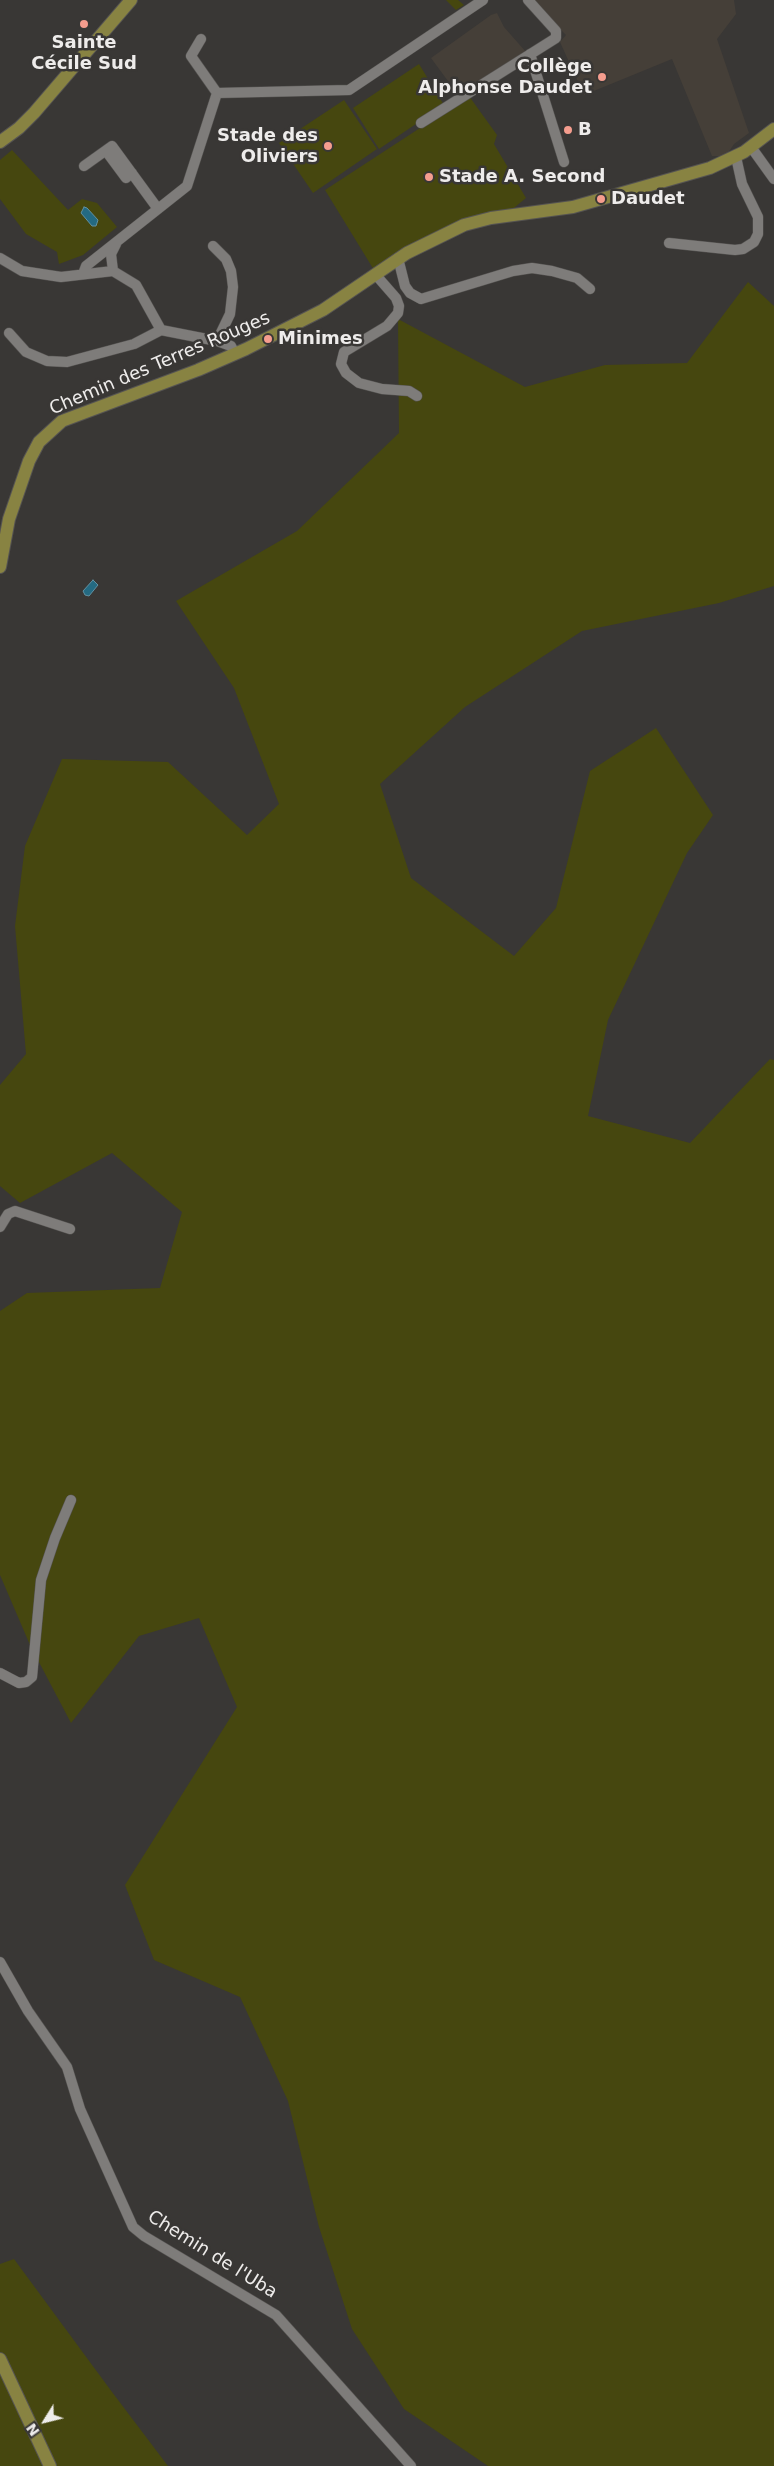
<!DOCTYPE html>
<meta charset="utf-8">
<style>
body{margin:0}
#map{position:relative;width:774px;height:2466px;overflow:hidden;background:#393735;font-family:"DejaVu Sans",sans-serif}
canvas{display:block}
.north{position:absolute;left:20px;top:2396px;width:50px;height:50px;-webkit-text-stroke:4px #393735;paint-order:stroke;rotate:234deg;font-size:14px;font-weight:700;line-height:20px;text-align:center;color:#eeeceb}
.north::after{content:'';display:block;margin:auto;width:18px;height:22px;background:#eeeceb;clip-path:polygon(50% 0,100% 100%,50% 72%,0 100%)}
</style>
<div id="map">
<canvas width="774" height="2466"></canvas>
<div class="north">N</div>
</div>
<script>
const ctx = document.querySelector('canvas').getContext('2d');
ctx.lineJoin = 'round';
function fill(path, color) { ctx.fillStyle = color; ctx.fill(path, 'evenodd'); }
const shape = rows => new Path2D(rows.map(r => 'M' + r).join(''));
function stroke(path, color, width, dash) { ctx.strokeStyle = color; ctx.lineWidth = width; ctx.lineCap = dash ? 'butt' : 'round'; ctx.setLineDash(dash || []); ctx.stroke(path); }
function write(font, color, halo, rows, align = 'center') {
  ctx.font = font + ' "DejaVu Sans",sans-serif'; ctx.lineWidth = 5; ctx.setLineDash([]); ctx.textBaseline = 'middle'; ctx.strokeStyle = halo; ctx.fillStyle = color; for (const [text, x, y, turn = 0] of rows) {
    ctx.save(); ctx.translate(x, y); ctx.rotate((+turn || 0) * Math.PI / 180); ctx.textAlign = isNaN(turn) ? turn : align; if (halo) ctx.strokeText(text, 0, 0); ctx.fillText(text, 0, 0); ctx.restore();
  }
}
fill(shape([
 [534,0,734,0,736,14,717,39,749,133,734,144,726,156,712,156,672,59,584,95,560,42,566,35,538,7],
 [497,13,504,27,526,52,459,96,431,58,491,15]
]), '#453f38');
fill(shape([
 [446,0,458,0,464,5,456,10],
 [419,64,444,105,379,149,353,108],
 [469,96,497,135,494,144,526,198,509,212,374,270,325,190],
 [344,100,377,149,313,193,279,143],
 [12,150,68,210,82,199,97,203,117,227,83,255,59,264,57,252,26,234,0,199,0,160],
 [748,282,774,306,774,586,719,603,582,631,465,707,380,784,411,878,514,956,556,908,590,771,656,728,713,815,687,853,608,1020,588,1116,690,1143,770,1059,774,1060,774,2466,488,2466,404,2409,352,2329,319,2227,288,2101,240,1997,154,1960,125,1885,237,1707,199,1618,139,1636,71,1723,30,1645,0,1575,0,1311,27,1293,160,1288,182,1212,112,1153,20,1203,0,1186,0,1085,26,1054,15,926,25,846,62,759,168,762,247,835,279,804,234,688,176,601,297,531,399,433,398,319,525,387,605,365,687,363],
 [14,2259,112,2392,168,2466,0,2466,0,2264]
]), '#46470f');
const water = shape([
 [84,207,87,208,98,220,96,226,92,226,81,213,84,207],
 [93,580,98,585,89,596,85,595,83,591,93,580]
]);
fill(water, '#246a82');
stroke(water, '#6191a2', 1);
const minor = shape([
 [201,39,191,56,217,93],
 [530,54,564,162],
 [217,93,349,90,483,0],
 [421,123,556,38,556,31,528,0],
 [751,147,774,179],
 [106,151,126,178,132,173],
 [84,166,112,146,158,209],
 [669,243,735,250,743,249,754,242,758,234,758,217,742,184,736,157],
 [213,246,226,259,231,271,233,287,230,314,217,341],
 [0,258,22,271,61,277,113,271,136,285,161,330,217,341,231,346,235,354],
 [398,258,405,286,410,293,421,299,513,271,532,268,552,271,577,278,590,289],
 [113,271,111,254,116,244],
 [83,274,86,266,187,186,217,93],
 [375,274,396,298,399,306,398,313,387,326,344,352,341,364,346,373,359,383,382,389,409,391,417,396],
 [9,333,26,352,47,361,67,362,134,344,161,330],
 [0,1227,8,1214,15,1211,70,1229],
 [0,1673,19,1683,26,1682,32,1677,41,1580,55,1538,71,1500],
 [0,1962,28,2011,67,2067,80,2109,133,2227,144,2236,276,2315,411,2466]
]);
const major = shape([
 [0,142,19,128,34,113,131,0],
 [0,567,9,519,29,461,39,442,62,421,198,370,246,349,323,310,407,253,464,225,491,218,573,207,710,168,744,152,774,129],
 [0,2359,50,2466]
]);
stroke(minor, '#565452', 11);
stroke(major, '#565452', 14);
stroke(minor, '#7e7c7a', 10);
stroke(major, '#888342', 12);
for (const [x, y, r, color] of [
 [84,24,5,"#f59d8e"],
 [602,77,5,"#f59d8e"],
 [568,130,5,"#f59d8e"],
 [328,146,5,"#f59d8e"],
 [429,177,5,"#f59d8e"],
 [601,199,5,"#f59d8e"],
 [268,339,5,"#f59d8e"]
]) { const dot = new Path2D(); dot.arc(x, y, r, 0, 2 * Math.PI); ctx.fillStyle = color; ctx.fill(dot); stroke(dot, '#393735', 2); }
write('bold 18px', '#eeeceb', '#393735', [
 ["Sainte",84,43,"center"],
 ["Cécile Sud",84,64,"center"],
 ["Collège",592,67,"right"],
 ["Alphonse Daudet",592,88,"right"],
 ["B",578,130],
 ["Stade des",318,136,"right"],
 ["Oliviers",318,157,"right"],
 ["Stade A. Second",439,177],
 ["Daudet",611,199],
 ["Minimes",278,339]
], 'left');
write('18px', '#eeeceb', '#393735', [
 ["Chemin des Terres Rouges",160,364,-23],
 ["Chemin de l'Uba",212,2255,32]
]);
</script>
